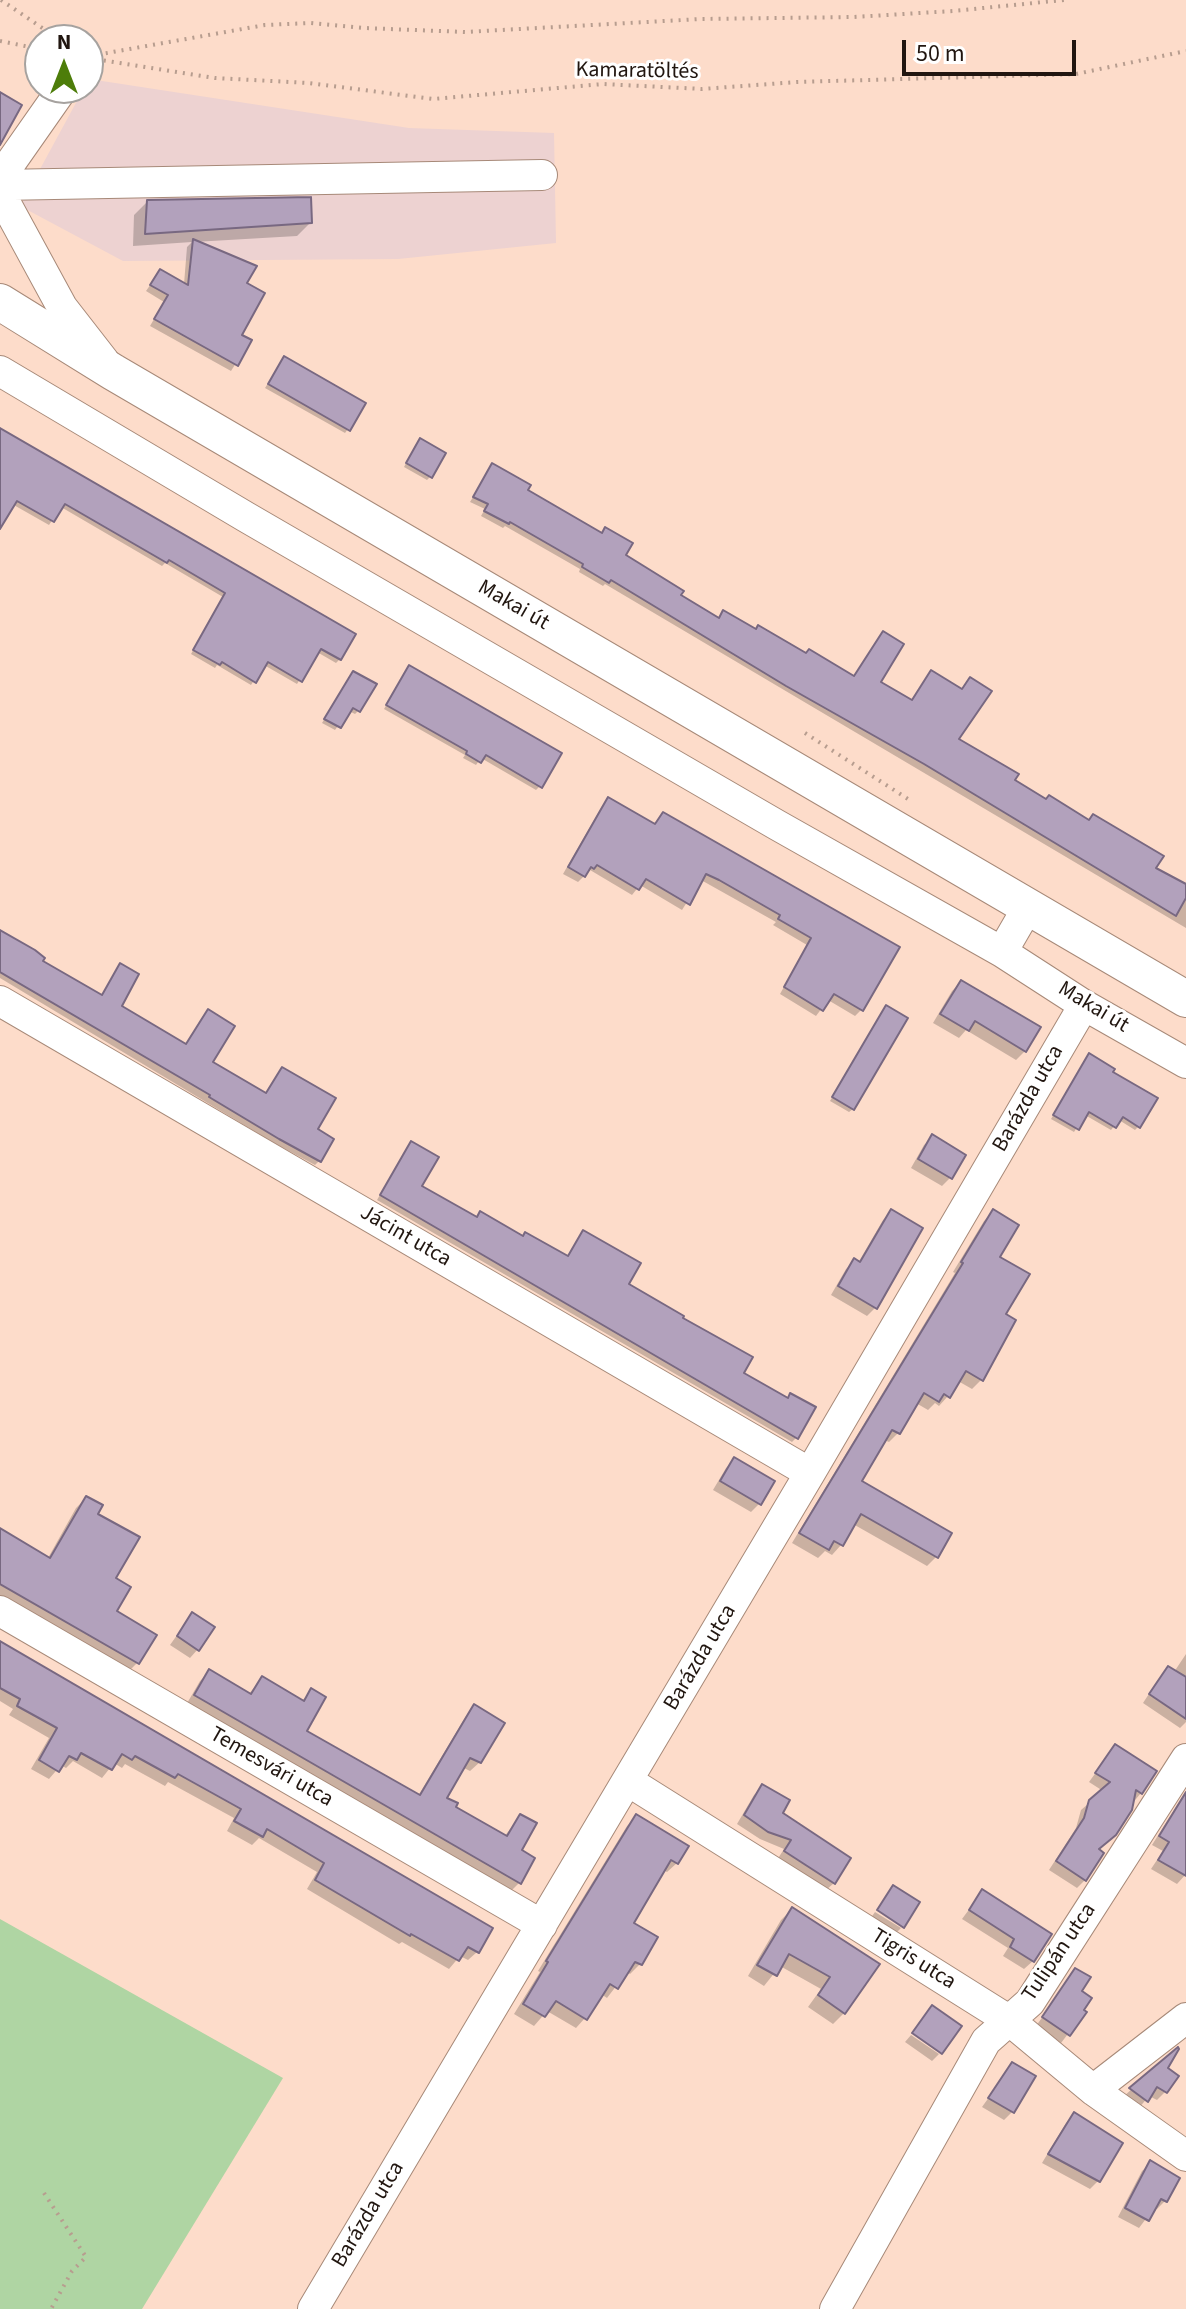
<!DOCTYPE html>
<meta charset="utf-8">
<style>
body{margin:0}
#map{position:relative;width:1186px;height:2309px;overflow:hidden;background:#fddcca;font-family:"Source Sans 3",sans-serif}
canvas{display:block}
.north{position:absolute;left:24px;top:24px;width:80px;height:80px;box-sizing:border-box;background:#fff;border:2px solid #a6a29f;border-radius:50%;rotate:0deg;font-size:22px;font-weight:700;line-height:32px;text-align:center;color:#211610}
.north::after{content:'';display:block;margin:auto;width:28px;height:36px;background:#4d7d0a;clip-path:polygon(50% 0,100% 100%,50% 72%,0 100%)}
.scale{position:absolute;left:902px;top:40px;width:174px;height:36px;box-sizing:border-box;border:4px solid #211610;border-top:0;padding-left:10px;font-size:24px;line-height:28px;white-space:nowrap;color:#211610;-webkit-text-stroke:6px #fff;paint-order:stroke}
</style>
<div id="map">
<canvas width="1186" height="2309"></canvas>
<div class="north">N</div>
<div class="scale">50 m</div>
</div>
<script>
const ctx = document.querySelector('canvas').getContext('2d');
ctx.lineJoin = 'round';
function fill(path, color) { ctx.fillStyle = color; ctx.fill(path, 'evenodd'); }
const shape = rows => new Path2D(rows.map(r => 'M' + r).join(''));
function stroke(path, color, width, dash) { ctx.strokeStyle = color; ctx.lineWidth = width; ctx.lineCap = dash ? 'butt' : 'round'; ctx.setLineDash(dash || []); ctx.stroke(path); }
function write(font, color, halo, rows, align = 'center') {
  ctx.font = font + ' "Source Sans 3",sans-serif'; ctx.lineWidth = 6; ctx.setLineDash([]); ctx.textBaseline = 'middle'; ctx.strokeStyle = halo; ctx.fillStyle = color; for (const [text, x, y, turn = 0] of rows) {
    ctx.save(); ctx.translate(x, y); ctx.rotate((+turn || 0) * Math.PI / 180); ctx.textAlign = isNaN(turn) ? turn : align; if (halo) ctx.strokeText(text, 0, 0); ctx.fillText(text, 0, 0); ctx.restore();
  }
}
fill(shape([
 [89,79,409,128,554,133,556,243,398,259,123,261,20,206,84,88,88,88]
]), '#edd2d1');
fill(shape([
 [0,1919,283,2078,142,2309,0,2309]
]), '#afd5a3');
fill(shape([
 [147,202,310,223,297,236,194,242,244,284,240,336,250,341,231,371,150,326,164,302,146,291,160,271,184,284,187,247,192,242,133,246,134,215],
 [284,358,348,429,345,433,265,388],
 [0,429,340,659,336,663,317,652,297,684,264,665,251,685,217,665,215,668,191,654,223,597,165,563,162,566,61,507,49,525,12,504,0,518],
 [416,444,431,476,427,480,404,467],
 [492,466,525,491,600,535,606,529,623,556,718,620,723,613,805,655,853,678,879,683,911,701,931,672,956,739,1013,781,1186,887,1186,928,605,584,603,586,579,572,580,569,505,526,503,528,481,516,485,509,470,502],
 [406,671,540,786,536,790,481,758,476,765,463,758,465,755,384,709],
 [350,677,358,711,355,714,349,711,335,730,322,723],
 [608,799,654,826,663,814,898,948,861,1010,855,1016,828,1000,816,1016,780,994,807,945,773,925,776,922,701,880,682,910,640,885,632,895,590,870,578,882,563,874,602,806],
 [0,932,40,962,101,997,120,966,120,1006,185,1045,203,1016,210,1063,265,1094,282,1069,315,1130,320,1160,315,1165,274,1143,0,978],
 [961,982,1025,1051,1016,1060,966,1030,959,1038,933,1023,952,991],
 [883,1011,853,1109,849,1112,830,1101],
 [1086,1060,1111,1072,1139,1126,1135,1130,1119,1120,1111,1130,1085,1115,1074,1132,1051,1119],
 [933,1137,963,1155,950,1178,942,1186,911,1168,924,1145],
 [407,1148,420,1187,475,1218,480,1213,522,1238,626,1284,741,1373,796,1438,792,1442,377,1200],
 [892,1212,875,1308,867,1316,831,1295,846,1269,855,1261,858,1263,883,1220],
 [993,1212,1003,1315,981,1380,972,1389,958,1381,948,1396,939,1406,935,1403,928,1410,916,1403,898,1433,889,1442,884,1440,859,1482,949,1534,936,1557,927,1566,853,1524,841,1545,832,1555,825,1551,818,1558,792,1543,955,1273,953,1272,984,1221],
 [734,1460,759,1504,751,1512,713,1490,726,1468],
 [86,1498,95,1514,114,1579,114,1612,154,1635,137,1663,127,1673,0,1599,0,1530,48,1558,76,1508],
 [192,1614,198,1649,190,1658,170,1645],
 [0,1645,477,1952,468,1960,460,1956,449,1969,402,1942,399,1944,307,1889,317,1872,259,1838,252,1845,227,1831,234,1818,168,1782,165,1786,125,1764,122,1768,114,1763,102,1778,73,1761,66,1768,61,1765,49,1779,31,1769,49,1738,9,1715,13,1709,0,1701],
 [1186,1654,1186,1722,1180,1728,1143,1703,1160,1677,1169,1668,1174,1672],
 [209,1672,248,1695,262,1678,301,1702,311,1691,305,1732,418,1796,466,1716,475,1707,480,1762,470,1771,462,1767,444,1799,453,1807,504,1837,520,1816,519,1883,510,1892,186,1705,200,1681],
 [1115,1746,1141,1793,1090,1854,1085,1880,1077,1888,1049,1870,1076,1828,1081,1810,1103,1791,1089,1782],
 [763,1787,834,1883,825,1891,777,1860,784,1849,760,1839,737,1824,754,1795],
 [1186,1791,1186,1874,1177,1884,1151,1869,1163,1851,1152,1845],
 [636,1817,677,1863,667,1872,663,1870,631,1923,640,1964,630,1974,627,1972,607,1998,601,1994,585,2018,576,2028,547,2011,534,2026,514,2014,540,1972,538,1971,627,1826],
 [982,1892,1033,1961,1024,1969,1003,1956,1008,1948,962,1919],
 [792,1909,877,1965,844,2013,833,2024,808,2007,821,1989,780,1966,764,1986,748,1976,781,1920],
 [875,1912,901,1928,894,1935,870,1919],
 [1076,1970,1081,2010,1084,2013,1061,2043,1036,2026],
 [911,2035,939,2054,932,2061,905,2042],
 [1012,2065,1013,2111,1004,2120,982,2107],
 [1158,2065,1165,2069,1165,2092,1157,2100,1149,2096,1138,2109,1122,2098],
 [1074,2114,1098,2181,1090,2189,1042,2163,1066,2123],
 [1151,2163,1165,2201,1157,2209,1154,2208,1139,2228,1118,2217,1142,2171]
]), '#0003');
const building = shape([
 [0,92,22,105,0,145,0,92],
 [311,197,312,223,145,234,147,200,311,197],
 [193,239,257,266,247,283,265,293,242,335,252,340,238,366,154,319,168,295,150,285,160,269,188,285,193,239],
 [284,356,366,403,350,431,268,384,284,356],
 [0,428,356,634,341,660,321,649,302,682,268,662,256,683,222,662,220,665,193,650,225,593,169,560,167,563,65,504,54,522,17,501,0,529,0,428],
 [420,438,446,453,432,478,406,463,420,438],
 [492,463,531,485,528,490,602,533,605,527,633,543,626,555,684,591,681,595,719,618,723,610,756,629,758,625,806,653,809,649,854,676,883,631,904,644,881,682,912,700,931,670,962,689,970,677,992,691,959,739,1019,774,1015,780,1046,799,1049,795,1089,820,1093,814,1164,856,1156,868,1186,884,1186,898,1176,916,924,764,786,686,611,580,609,583,582,567,583,564,510,522,509,524,484,511,488,504,473,497,492,463],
 [409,665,562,753,542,788,486,755,481,763,466,754,467,751,386,705,409,665],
 [353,671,377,684,360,712,353,708,341,728,324,719,353,671],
 [608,797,655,824,663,812,900,947,863,1011,834,994,823,1011,784,987,811,938,778,919,780,915,719,880,706,874,690,905,646,879,639,890,597,865,594,869,591,867,585,877,568,867,608,797],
 [0,930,35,950,45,958,43,961,102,995,120,963,139,974,122,1006,186,1044,208,1009,235,1026,213,1062,266,1093,282,1067,336,1098,318,1129,334,1139,321,1162,279,1139,209,1097,210,1095,0,972,0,930],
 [961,980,1041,1027,1026,1052,975,1021,969,1031,940,1014,961,980],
 [886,1005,908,1018,854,1110,832,1097,886,1005],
 [1089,1053,1115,1069,1113,1072,1158,1098,1140,1128,1123,1117,1116,1128,1089,1112,1079,1130,1053,1115,1089,1053],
 [932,1134,966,1155,952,1179,918,1159,932,1134],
 [411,1141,439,1157,422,1186,477,1217,480,1211,523,1236,525,1232,568,1256,583,1230,641,1263,629,1284,684,1316,683,1318,753,1357,744,1373,788,1398,790,1393,816,1407,798,1439,380,1195,411,1141],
 [891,1209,923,1228,877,1309,838,1286,854,1258,860,1262,891,1209],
 [993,1209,1019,1225,1000,1257,1030,1274,1006,1314,1016,1320,983,1381,966,1371,950,1398,944,1394,939,1402,924,1393,900,1434,892,1430,862,1481,952,1533,938,1558,861,1514,843,1546,834,1541,829,1550,799,1533,963,1263,961,1262,993,1209],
 [734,1457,775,1481,761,1505,720,1481,734,1457],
 [86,1496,103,1505,98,1514,140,1537,116,1578,131,1587,117,1611,157,1635,139,1664,0,1584,0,1528,50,1558,86,1496],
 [192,1612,215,1627,199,1651,177,1636,192,1612],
 [0,1641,493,1928,479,1953,468,1947,459,1961,411,1934,410,1936,315,1880,324,1863,267,1829,263,1837,234,1821,241,1809,178,1774,175,1778,135,1756,132,1760,122,1754,112,1770,81,1753,77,1760,69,1756,59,1772,39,1760,57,1728,17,1706,20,1699,0,1688,0,1641],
 [1168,1666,1186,1677,1186,1719,1149,1694,1168,1666],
 [209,1669,251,1694,262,1676,304,1701,311,1688,326,1697,307,1731,420,1795,474,1704,505,1723,481,1763,470,1758,447,1798,458,1803,456,1807,507,1836,520,1814,537,1823,522,1850,535,1858,521,1884,194,1695,209,1669],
 [1115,1744,1157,1771,1142,1794,1136,1790,1132,1810,1116,1835,1099,1849,1104,1853,1086,1881,1056,1861,1084,1818,1089,1800,1110,1782,1095,1773,1115,1744],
 [762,1784,790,1800,783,1813,851,1858,835,1884,784,1851,791,1840,768,1832,744,1815,762,1784],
 [1186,1792,1186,1876,1158,1860,1169,1842,1159,1836,1186,1792],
 [636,1814,689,1846,678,1864,671,1860,634,1923,658,1937,642,1965,635,1962,618,1989,610,1984,587,2020,556,2001,545,2017,523,2004,548,1962,546,1961,636,1814],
 [893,1885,920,1902,904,1928,877,1910,893,1885],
 [982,1889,1052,1934,1034,1962,1010,1947,1014,1939,969,1910,982,1889],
 [792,1907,880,1964,845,2014,818,1995,830,1977,789,1954,777,1976,757,1965,792,1907],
 [1075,1968,1091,1977,1082,1991,1092,1998,1084,2010,1087,2012,1070,2036,1042,2017,1075,1968],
 [932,2005,962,2026,942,2054,912,2033,932,2005],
 [1178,2047,1179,2049,1168,2068,1179,2076,1167,2093,1157,2087,1148,2102,1129,2088,1178,2047],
 [1012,2062,1036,2076,1014,2113,988,2098,1012,2062],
 [1074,2112,1123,2143,1100,2182,1048,2154,1074,2112],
 [1150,2160,1180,2178,1167,2202,1161,2199,1149,2221,1125,2208,1150,2160]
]);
fill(building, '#b2a1bc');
stroke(building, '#786881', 2);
const minor = shape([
 [0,178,63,88],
 [0,185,542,175],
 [0,193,62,307,104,361],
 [0,371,246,517,777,825,1002,952,1084,1005,1186,1063],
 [1002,952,1028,907],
 [0,1001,810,1473],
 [0,1611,542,1925],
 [628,1781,1010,2021,1093,2090,1186,2156],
 [1093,2090,1186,2018],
 [313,2309,810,1473,1084,1005],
 [835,2309,986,2041,1030,2002,1186,1759]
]);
const major = shape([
 [0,302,113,372,1186,999]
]);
stroke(minor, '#a78978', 32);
stroke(major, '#a78978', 38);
stroke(shape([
 [1,0,60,40],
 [0,41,40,49],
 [90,56,265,25,310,23,364,28,465,32,701,19,854,17,953,11,1064,0],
 [88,58,215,78,309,83,433,99,603,84,702,89,797,82,1076,74,1186,51],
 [805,733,908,799,906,803],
 [44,2193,86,2257,72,2271,51,2309]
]), '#b79d8f', 4, [2, 6]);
stroke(minor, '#fff', 30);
stroke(major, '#fff', 36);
write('22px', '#211610', '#fff', [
 ["Kamaratöltés",637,72,1],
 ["Makai út",513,606,30],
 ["Makai út",1093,1008,31],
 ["Barázda utca",1029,1099,-60],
 ["Jácint utca",405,1237,30],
 ["Barázda utca",701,1658,-59],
 ["Temesvári utca",271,1768,30],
 ["Tulipán utca",1060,1953,-56],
 ["Tigris utca",913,1960,32],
 ["Barázda utca",369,2215,-59]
]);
</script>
